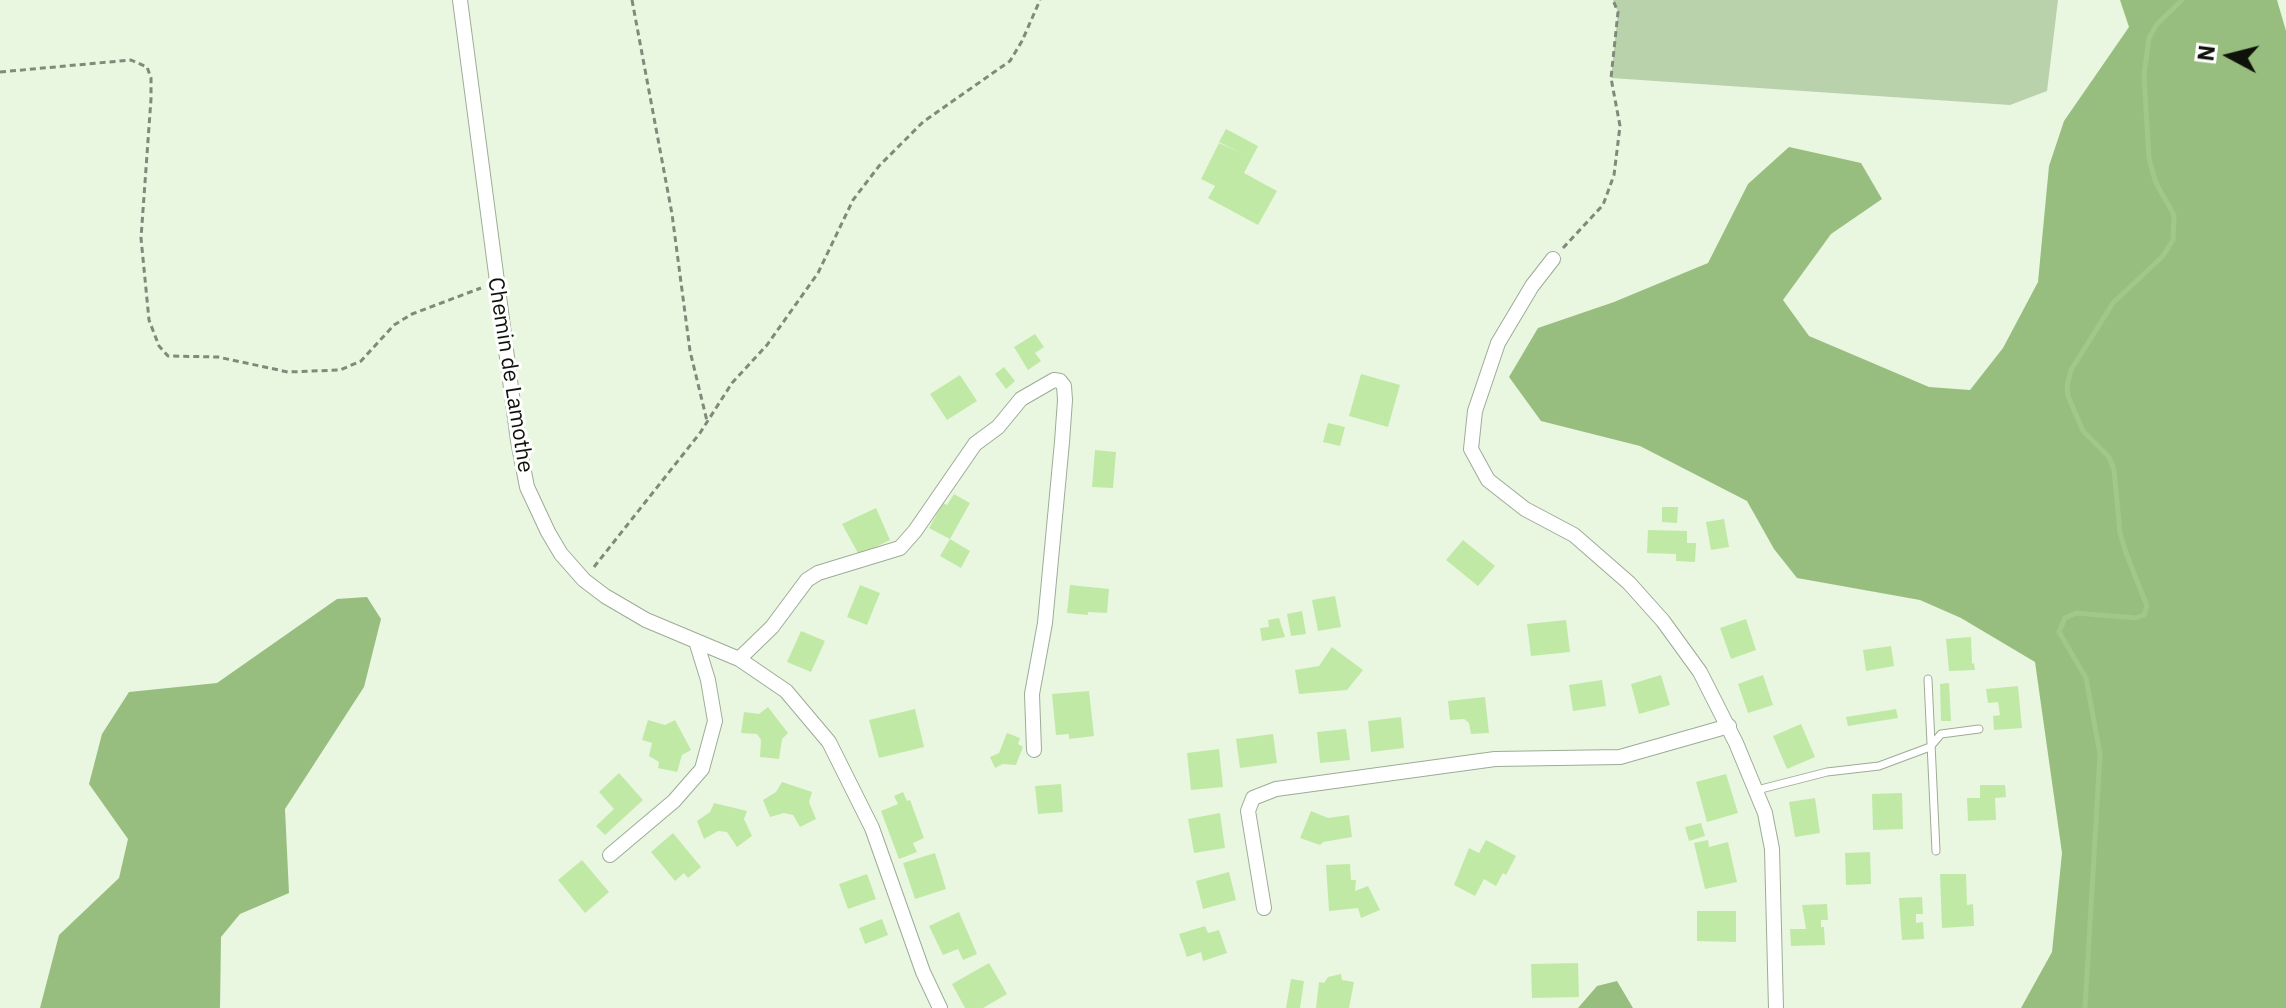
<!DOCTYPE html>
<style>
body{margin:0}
#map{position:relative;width:2286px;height:1008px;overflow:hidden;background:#e9f7e1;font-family:"IBM Plex Sans",sans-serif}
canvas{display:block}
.north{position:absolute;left:2190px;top:16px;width:80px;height:80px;-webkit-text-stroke:6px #fff;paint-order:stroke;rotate:277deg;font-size:22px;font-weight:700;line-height:32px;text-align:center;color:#0e120b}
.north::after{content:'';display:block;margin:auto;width:28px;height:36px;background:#0e120b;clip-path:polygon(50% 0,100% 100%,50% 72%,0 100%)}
</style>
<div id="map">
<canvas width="2286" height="1008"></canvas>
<div class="north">N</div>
</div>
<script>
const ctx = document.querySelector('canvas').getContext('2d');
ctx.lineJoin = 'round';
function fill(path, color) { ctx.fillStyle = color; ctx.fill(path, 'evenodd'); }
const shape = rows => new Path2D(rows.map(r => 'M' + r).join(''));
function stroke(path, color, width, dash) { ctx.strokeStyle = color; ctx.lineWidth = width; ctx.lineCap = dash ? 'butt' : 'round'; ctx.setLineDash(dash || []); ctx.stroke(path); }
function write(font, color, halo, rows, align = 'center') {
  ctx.font = font + ' "IBM Plex Sans",sans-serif'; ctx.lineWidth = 6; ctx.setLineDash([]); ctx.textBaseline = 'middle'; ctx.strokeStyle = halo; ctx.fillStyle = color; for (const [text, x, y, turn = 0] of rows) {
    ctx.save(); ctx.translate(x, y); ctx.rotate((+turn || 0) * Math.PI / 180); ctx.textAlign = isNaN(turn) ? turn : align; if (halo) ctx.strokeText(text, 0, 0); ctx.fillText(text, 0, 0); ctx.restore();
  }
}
fill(shape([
 [1613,0,2058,0,2047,91,2010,105,1611,78,1618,12]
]), '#bad2ab');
fill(shape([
 [2120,0,2277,0,2286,31,2286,1008,2021,1008,2052,952,2062,853,2035,662,1961,618,1920,600,1797,578,1774,549,1747,501,1640,446,1541,421,1509,377,1538,328,1614,302,1708,263,1748,184,1789,147,1861,163,1882,199,1831,234,1783,300,1809,336,1929,387,1970,390,2003,348,2038,282,2049,166,2064,121,2129,27],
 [367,597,381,619,364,687,285,809,289,893,240,914,221,937,220,1008,40,1008,59,935,119,878,128,839,89,784,102,734,129,692,217,683,337,599],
 [1617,981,1633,1008,1578,1008,1597,986]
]), '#97be7e');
stroke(shape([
 [2085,1008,2100,754,2086,678,2059,632,2065,618,2076,613,2136,618,2144,615,2147,606,2126,553,2120,533,2114,470,2109,457,2083,431,2068,396,2067,386,2071,370,2113,303,2163,256,2173,240,2174,215,2156,183,2149,159,2144,75,2149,38,2157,24,2182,0]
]), '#a1c887', 5);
fill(shape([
 [1226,129,1258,146,1244,173,1277,191,1258,225,1208,198,1215,186,1201,179,1219,143,1243,154,1219,142],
 [1035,334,1044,347,1035,353,1041,361,1028,370,1014,347],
 [1004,367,1015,381,1006,389,995,374],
 [1361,374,1400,385,1388,427,1349,416],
 [960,375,977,401,947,420,930,394],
 [1328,423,1345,427,1340,446,1323,442],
 [1095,450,1116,452,1113,488,1092,487],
 [954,494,970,503,950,539,970,551,961,568,940,556,950,539,929,528,943,503,947,505],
 [1662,507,1678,507,1677,523,1662,522],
 [876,508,890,540,859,555,842,524],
 [1724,519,1729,547,1711,550,1706,522],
 [1648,530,1687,531,1687,543,1696,543,1695,562,1676,561,1676,554,1647,553],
 [1463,540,1495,566,1478,586,1446,560],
 [860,585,880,593,867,625,847,617],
 [1070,585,1109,589,1107,613,1088,612,1088,615,1067,613],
 [1335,596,1341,627,1318,631,1312,600],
 [1302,611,1306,634,1291,636,1287,614],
 [1279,618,1285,637,1262,641,1260,628,1269,627,1268,620],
 [1746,619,1756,650,1731,659,1720,628],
 [1566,620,1570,652,1531,656,1527,624],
 [801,631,825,641,811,672,787,662],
 [1971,637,1972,664,1974,663,1975,670,1949,671,1946,639],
 [1891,646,1894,666,1866,671,1863,650],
 [1332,647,1363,670,1347,690,1299,694,1295,670,1319,666],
 [1661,675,1670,705,1639,714,1631,684],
 [1763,675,1773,705,1748,713,1738,684],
 [1602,680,1606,706,1573,711,1569,685],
 [1949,683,1951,721,1941,721,1940,684],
 [2018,686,2022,728,1994,730,1993,716,2000,715,1998,702,1988,703,1986,689],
 [1089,691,1094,736,1069,739,1069,734,1056,735,1052,694],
 [1485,697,1489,733,1471,734,1469,723,1464,719,1450,720,1448,701],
 [768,707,788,733,782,739,779,759,760,757,761,740,757,734,741,733,744,712,759,714],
 [915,709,924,747,879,758,869,720],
 [1896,709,1898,718,1848,726,1846,717],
 [1401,717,1404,748,1371,752,1368,721],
 [648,720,665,725,675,720,691,750,682,755,677,772,658,768,659,762,649,756,652,743,642,740],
 [1801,724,1815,757,1787,769,1773,736],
 [1346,729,1350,760,1320,763,1317,732],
 [1007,733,1020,738,1018,744,1023,747,1016,765,1003,764,995,768,990,757,999,753],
 [1273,734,1277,763,1240,768,1236,739],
 [1219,749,1223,787,1191,790,1187,753],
 [619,773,643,800,605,835,596,826,614,809,599,792],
 [1726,774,1738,813,1707,822,1696,782],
 [782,782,812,792,809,802,816,819,800,827,793,815,784,813,770,817,763,800,776,792],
 [1061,784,1063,812,1038,814,1035,786],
 [1980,785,2005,785,2006,797,1995,798,1996,820,1968,821,1967,798,1980,798],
 [903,792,907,801,910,800,924,838,913,843,917,852,899,859,881,811,898,804,894,796],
 [1902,793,1903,829,1873,830,1872,794],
 [1815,798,1820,833,1795,837,1789,802],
 [714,803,747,811,744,819,752,836,737,847,727,832,718,831,704,839,697,821,710,812],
 [1311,811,1328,818,1349,815,1352,837,1323,842,1320,845,1300,838],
 [1220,813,1225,848,1194,853,1188,819],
 [1701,823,1705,836,1689,841,1685,827],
 [673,833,701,867,688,878,684,873,675,881,651,852],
 [1486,840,1516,856,1506,875,1503,873,1496,886,1484,879,1475,896,1454,885,1469,848,1479,853],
 [1708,840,1709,847,1728,842,1737,882,1705,889,1694,843],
 [1870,852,1871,884,1846,885,1845,853],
 [935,853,946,889,915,899,903,863],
 [582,860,609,892,585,913,558,880],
 [1350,864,1351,880,1356,880,1355,891,1368,886,1380,910,1361,918,1358,908,1329,911,1326,865],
 [1229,872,1236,900,1203,909,1196,881],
 [867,874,876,899,848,909,839,884],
 [1940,874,1966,874,1967,905,1973,904,1974,926,1942,928],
 [1922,897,1923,914,1916,914,1916,923,1923,922,1924,939,1902,940,1899,898],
 [1827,904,1828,920,1821,920,1821,927,1824,927,1825,945,1791,946,1790,929,1806,929,1802,905],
 [1697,911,1736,911,1736,942,1697,941],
 [959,912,977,954,963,960,958,949,943,955,929,926],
 [882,919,888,935,865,944,859,928],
 [1205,926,1208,933,1219,930,1227,953,1203,961,1201,952,1187,957,1179,934],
 [989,963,1007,994,983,1008,965,1008,952,984],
 [1578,963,1579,997,1532,998,1531,964],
 [1341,974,1342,980,1354,982,1349,1008,1316,1008,1319,982,1324,983,1328,977],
 [1291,979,1304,981,1300,1008,1286,1008]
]), '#c0e9a6');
const service = shape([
 [1928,679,1936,851],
 [1757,790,1827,772,1879,766,1930,747,1941,734,1979,729]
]);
const minor = shape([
 [460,0,518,441,527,487,548,532,561,554,584,580,605,596,646,620,739,659,786,691,829,742,872,828,923,972,940,1008],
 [1553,259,1532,286,1498,343,1475,411,1471,449,1488,480,1525,509,1574,535,1629,583,1663,621,1700,672,1736,743,1765,813,1772,849,1776,1008],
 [739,659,772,627,807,580,818,573,900,548,915,531,975,444,998,427,1021,399,1054,380,1060,381,1064,386,1065,400,1062,442,1045,623,1032,694,1034,750],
 [610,855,674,801,702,769,715,721,708,680,696,641],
 [1264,908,1248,811,1253,798,1276,789,1495,759,1620,757,1729,726]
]);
stroke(service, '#9eab97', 9);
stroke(minor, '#9eab97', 16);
stroke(shape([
 [632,0,672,214,690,351,707,421],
 [0,72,131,60,147,67,151,78,151,99,141,238,149,320,159,346,168,356,218,357,288,372,340,370,361,361,394,325,412,314,481,288],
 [1563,248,1603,205,1614,175,1620,126,1611,78,1618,12,1613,0],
 [594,567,700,433,732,383,767,345,818,273,853,200,879,166,923,122,1010,61,1022,41,1040,0]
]), '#808a7b', 3, [6, 4]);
stroke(service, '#fff', 7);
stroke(minor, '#fff', 14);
write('22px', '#0e120b', '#fff', [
 ["Chemin de Lamothe",510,375,81]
]);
</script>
